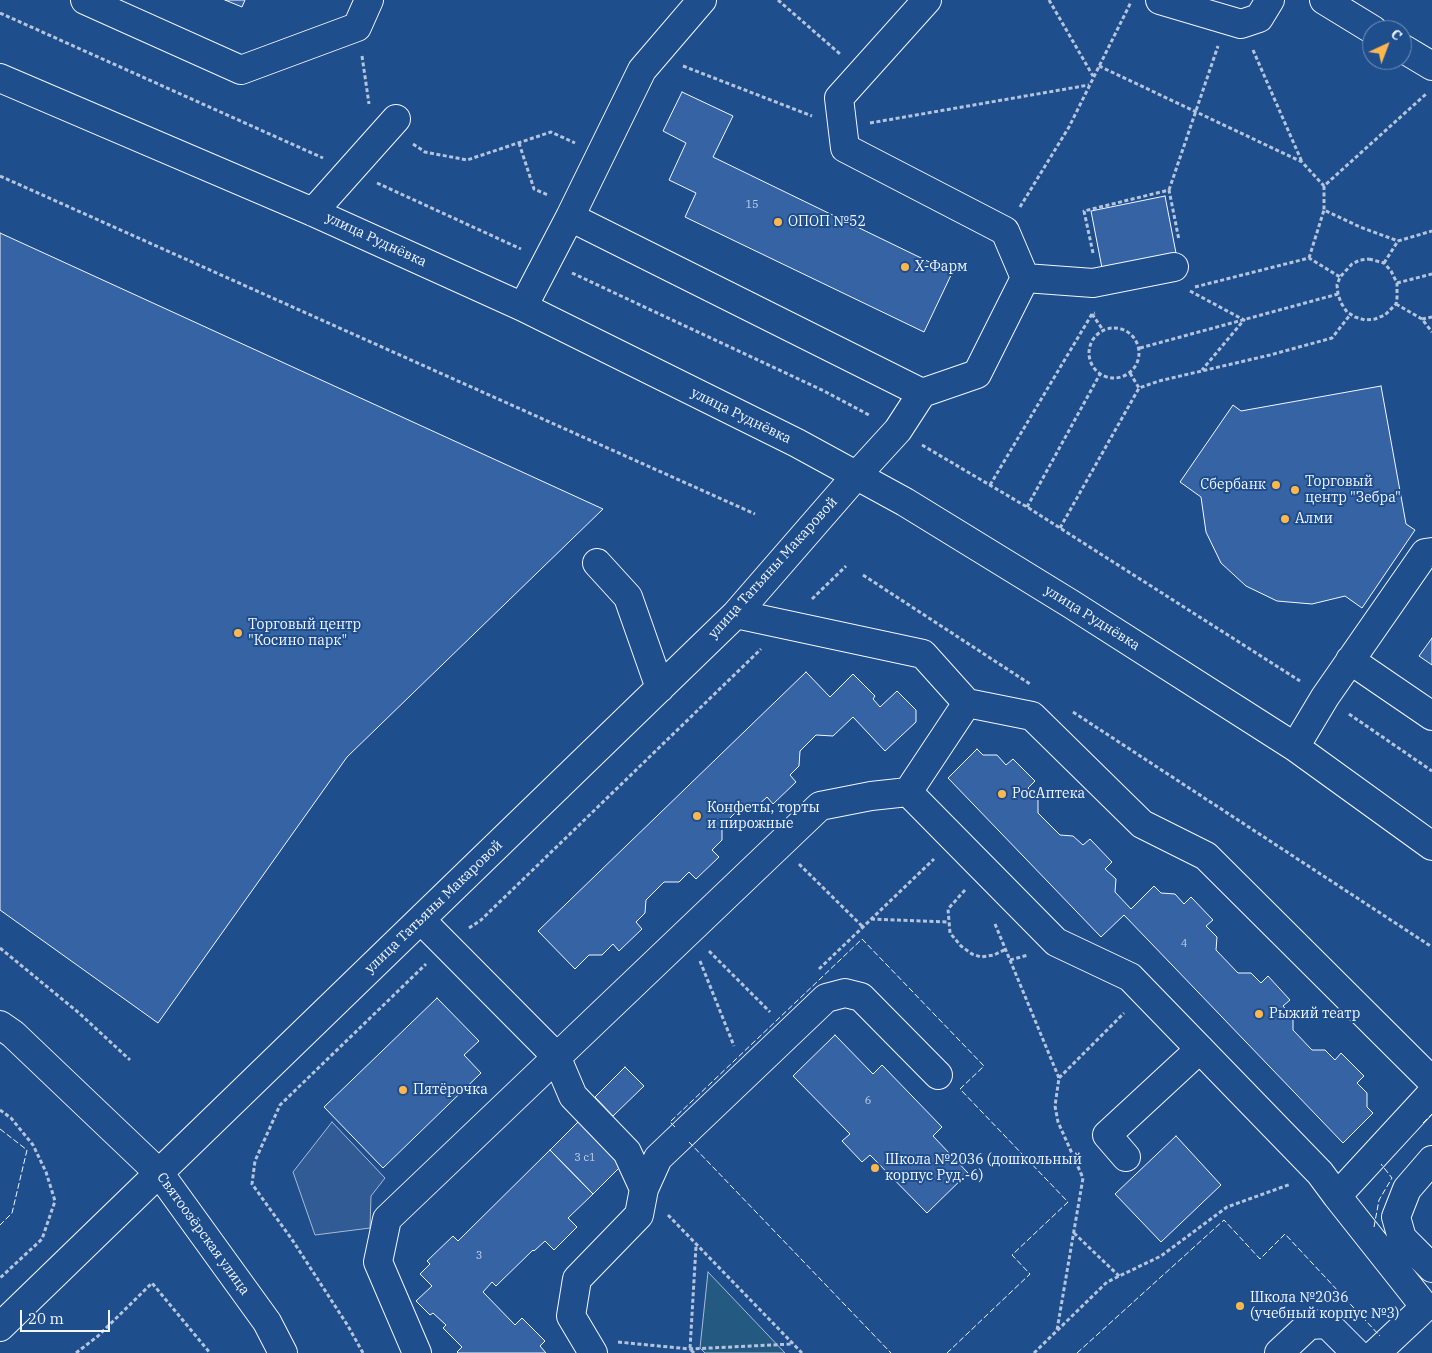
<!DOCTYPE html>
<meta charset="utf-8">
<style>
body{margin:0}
#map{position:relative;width:1432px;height:1353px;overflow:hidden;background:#1f4e8c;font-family:"IBM Plex Serif",serif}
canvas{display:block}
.north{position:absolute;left:1362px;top:20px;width:50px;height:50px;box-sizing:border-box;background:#1f4e8c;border:1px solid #7391ba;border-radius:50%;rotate:43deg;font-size:14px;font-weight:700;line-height:20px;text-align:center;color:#f2f6ff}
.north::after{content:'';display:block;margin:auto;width:18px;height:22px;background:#ffb74d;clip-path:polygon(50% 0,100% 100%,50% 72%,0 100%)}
.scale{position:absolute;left:20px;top:1310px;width:90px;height:22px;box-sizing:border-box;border:2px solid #f2f6ff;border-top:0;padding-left:6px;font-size:15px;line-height:18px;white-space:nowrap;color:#f2f6ff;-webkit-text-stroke:4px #1f4e8c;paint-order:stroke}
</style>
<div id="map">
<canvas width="1432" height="1353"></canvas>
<div class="north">С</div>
<div class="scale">20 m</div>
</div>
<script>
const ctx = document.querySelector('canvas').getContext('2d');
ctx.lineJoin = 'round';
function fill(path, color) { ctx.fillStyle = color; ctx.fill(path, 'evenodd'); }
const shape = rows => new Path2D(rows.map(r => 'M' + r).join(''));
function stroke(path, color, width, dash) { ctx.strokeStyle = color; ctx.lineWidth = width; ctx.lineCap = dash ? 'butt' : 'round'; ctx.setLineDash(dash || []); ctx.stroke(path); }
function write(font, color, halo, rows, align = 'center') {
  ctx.font = font + ' "IBM Plex Serif",serif'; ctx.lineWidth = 4; ctx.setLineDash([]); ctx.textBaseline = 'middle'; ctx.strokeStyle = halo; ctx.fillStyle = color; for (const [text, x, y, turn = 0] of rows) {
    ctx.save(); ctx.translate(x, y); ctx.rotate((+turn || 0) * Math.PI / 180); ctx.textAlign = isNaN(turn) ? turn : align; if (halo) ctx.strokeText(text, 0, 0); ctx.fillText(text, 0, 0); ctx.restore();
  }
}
const green = shape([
 [708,1272,785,1353,705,1353,700,1348,708,1272]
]);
fill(green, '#245a82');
stroke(green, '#a8bbd7', 1);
const parking = shape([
 [332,1122,385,1178,371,1196,370,1228,315,1235,293,1172,332,1122]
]);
fill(parking, '#305b95');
stroke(parking, '#a8bbd7', 1);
const building = shape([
 [225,0,245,0,242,7,225,0],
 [682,92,733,116,713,157,952,273,924,332,685,217,696,193,669,180,686,143,663,131,682,92],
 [1165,196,1176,253,1102,268,1091,211,1165,196],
 [0,233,603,509,347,757,158,1023,0,910,0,233],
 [1381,386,1406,524,1415,530,1362,608,1345,596,1312,604,1277,601,1246,586,1221,563,1206,532,1201,497,1180,482,1233,405,1241,411,1381,386],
 [1432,638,1432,665,1419,656,1432,638],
 [806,672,830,697,853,674,875,696,873,699,880,707,897,691,916,710,916,722,885,751,853,717,833,736,816,735,800,751,799,766,790,775,796,782,773,804,767,797,756,807,741,807,722,826,722,840,712,850,719,857,696,879,689,872,679,882,664,882,646,900,645,913,636,922,642,929,619,951,613,944,602,955,589,955,575,969,538,931,806,672],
 [977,749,983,755,997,755,1006,765,1013,759,1035,781,1028,788,1038,799,1038,813,1060,835,1073,836,1083,845,1090,839,1112,862,1105,869,1116,879,1115,892,1131,909,1154,886,1161,893,1175,894,1184,904,1191,897,1213,920,1206,926,1217,937,1216,950,1238,973,1251,973,1261,983,1268,976,1290,1000,1283,1006,1293,1017,1293,1030,1312,1050,1325,1050,1335,1060,1341,1053,1364,1076,1357,1083,1367,1093,1367,1107,1373,1113,1343,1143,1124,915,1101,937,948,778,977,749],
 [437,998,479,1041,464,1055,481,1073,383,1168,324,1107,437,998],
 [835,1035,873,1074,882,1065,942,1127,933,1136,968,1173,927,1213,870,1155,862,1162,842,1141,850,1134,793,1076,835,1035],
 [625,1067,644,1086,613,1116,595,1097,625,1067],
 [578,1122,621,1166,593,1194,550,1150,578,1122],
 [1176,1136,1221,1185,1161,1242,1115,1194,1176,1136],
 [550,1150,593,1194,568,1218,577,1227,554,1250,545,1241,534,1251,533,1250,496,1286,492,1282,483,1292,515,1325,522,1318,545,1341,540,1346,546,1353,458,1353,457,1352,462,1347,443,1328,446,1325,433,1313,430,1315,416,1301,432,1286,420,1274,430,1264,427,1261,453,1236,458,1241,550,1150]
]);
fill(building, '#3563a3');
stroke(building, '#f2f6ff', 1);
const minor = shape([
 [85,0,241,70,357,27,369,0],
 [1160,0,1241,24,1259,18,1270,0],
 [1324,0,1373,30],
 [1402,48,1432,66],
 [0,78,313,212,523,307,797,443,905,502,1071,604,1295,747,1432,846],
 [313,212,396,119],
 [570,217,922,393],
 [1025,278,1093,283,1174,267],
 [523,307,570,217,642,70,702,0],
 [597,563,628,597,660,688],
 [736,614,923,654,967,703,1032,716,1142,824,1206,856,1432,1081],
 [1350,660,1432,716],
 [1295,747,1325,697,1425,553,1432,552],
 [908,792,967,703],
 [421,920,556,1056,573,1096,627,1152,644,1189],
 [0,1025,13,1034,160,1174,267,1322,283,1353],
 [1126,1157,1107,1135,1200,1049],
 [1432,1160,1407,1189,1396,1217,1402,1238,1432,1268],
 [1337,1196,1425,1307,1376,1353],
 [0,1327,736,614,856,476,898,430,922,393,977,374,1025,278,1005,231,845,148,839,98,927,0],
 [417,1353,378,1262,387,1219,820,806,871,796,908,792,1056,942,1130,977,1320,1173,1337,1196,1432,1093],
 [593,1353,571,1316,577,1279,639,1215,644,1189,658,1158,826,998,845,993,861,997,938,1075],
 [1279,1353,1309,1325,1327,1324,1356,1353]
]);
stroke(minor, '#f2f6ff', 30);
stroke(shape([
 [778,0,840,54],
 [1049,0,1093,76],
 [0,13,323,158],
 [1253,50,1302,162],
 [362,56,369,104],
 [683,66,812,116],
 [1099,66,1302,162,1324,186,1426,94],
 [870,123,1089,85],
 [519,143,534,189,548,195],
 [413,144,425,152,467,160,551,132,575,143],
 [0,176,755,514],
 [377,183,521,249],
 [1324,186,1324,210,1360,227,1398,241],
 [1169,190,1218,46],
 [1020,207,1069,127,1131,2],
 [1093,253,1084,211,1169,190,1179,240],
 [1309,258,1324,210],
 [1369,259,1384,263,1391,271,1397,283,1397,298,1396,304,1385,315,1375,319,1365,320,1355,317,1347,312,1341,303,1338,294,1337,285,1340,277,1352,264,1360,260,1369,259],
 [1384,263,1398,241,1432,231],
 [572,273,824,391,871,416],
 [1397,283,1432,274],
 [1195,287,1309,258,1340,277],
 [1190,291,1244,320,1202,370],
 [1396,304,1422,319,1432,332],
 [1092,314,1103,330],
 [1422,319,1432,317],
 '1089 353a25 25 0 1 1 50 0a25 25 0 1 1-50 0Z',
 [1140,348,1338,294],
 [1130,373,1139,388],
 [922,445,1027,507,1300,681],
 [990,485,1092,314,1095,313],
 [1027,507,1100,374],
 [1060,528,1139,388,1159,381,1270,355,1332,338,1350,315],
 [863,575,1030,684],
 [812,599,846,566],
 [1073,712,1432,947],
 [1349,714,1432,771],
 [799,864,863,927],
 [965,890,948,909,950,933,961,946,972,954,981,957,994,955,1006,949],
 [871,919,948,922],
 [995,924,1059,1078,1055,1106,1058,1122,1083,1178,1057,1330],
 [469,928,481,920,761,649],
 [0,948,79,1013,130,1060],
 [709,951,770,1012],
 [1010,960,1028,955],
 [700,961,734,1046],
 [819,969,934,859],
 [1059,1078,1124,1013],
 [0,1110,11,1118,33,1145,46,1172,55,1201,42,1239,0,1278],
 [668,1215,802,1353],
 [1074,1233,1120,1277],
 [618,1342,690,1349,792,1344],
 [76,1353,98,1336,152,1283,210,1353],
 [363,1353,348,1326,293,1241,252,1184,255,1161,280,1105,426,964],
 [694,1353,690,1349,696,1246],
 [1034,1353,1107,1282,1161,1256,1227,1207,1291,1184]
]), '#b3c4dc', 3, [4, 2.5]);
stroke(minor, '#1f4e8c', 28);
stroke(shape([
 [1423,1123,1432,1114],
 [675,1127,670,1122,862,939,984,1066,960,1089,1068,1202,1012,1255,1030,1274,947,1353],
 [0,1129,27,1150,12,1213,0,1225],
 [689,1142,891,1353],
 [1374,1227,1379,1200,1392,1178,1381,1164],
 [1077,1353,1224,1220,1260,1259,1285,1234,1380,1336]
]), '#f2f6ff', 1, [6, 2.5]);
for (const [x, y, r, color] of [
 [778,222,5,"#ffb74d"],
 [905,267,5,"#ffb74d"],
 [1276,485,5,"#ffb74d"],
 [1295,490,5,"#ffb74d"],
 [1285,519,5,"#ffb74d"],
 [238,633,5,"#ffb74d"],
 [1002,794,5,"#ffb74d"],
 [697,816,5,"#ffb74d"],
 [1259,1014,5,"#ffb74d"],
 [403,1090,5,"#ffb74d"],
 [875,1168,5,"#ffb74d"],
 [1240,1306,5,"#ffb74d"]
]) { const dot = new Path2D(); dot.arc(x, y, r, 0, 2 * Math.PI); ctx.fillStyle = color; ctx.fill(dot); stroke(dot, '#1f4e8c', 2); }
write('11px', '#c3d1e8', null, [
 ["15",752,205],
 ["4",1184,944],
 ["6",868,1101],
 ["3 c1",585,1158],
 ["3",479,1256]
]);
write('14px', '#f2f6ff', '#1f4e8c', [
 ["ОПОП №52",788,222],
 ["X-Фарм",915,267],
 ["Торговый",1305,482],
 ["центр \"Зебра\"",1305,498],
 ["Сбербанк",1266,485,"right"],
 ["Алми",1295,519],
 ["Торговый центр",248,625],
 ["\"Косино парк\"",248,641],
 ["РосАптека",1012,794],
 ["Конфеты, торты",707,808],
 ["и пирожные",707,824],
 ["Рыжий театр",1269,1014],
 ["Пятёрочка",413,1090],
 ["Школа №2036 (дошкольный",885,1160],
 ["корпус Руд.-6)",885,1176],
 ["Школа №2036",1250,1298],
 ["(учебный корпус №3)",1250,1314]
], 'left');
write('14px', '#f2f6ff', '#1f4e8c', [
 ["улица Руднёвка",376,240,25],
 ["улица Руднёвка",741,416,26],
 ["улица Татьяны Макаровой",773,568,-48],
 ["улица Руднёвка",1092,618,32],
 ["улица Татьяны Макаровой",434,907,-44],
 ["Святоозёрская улица",203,1234,54]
]);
</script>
